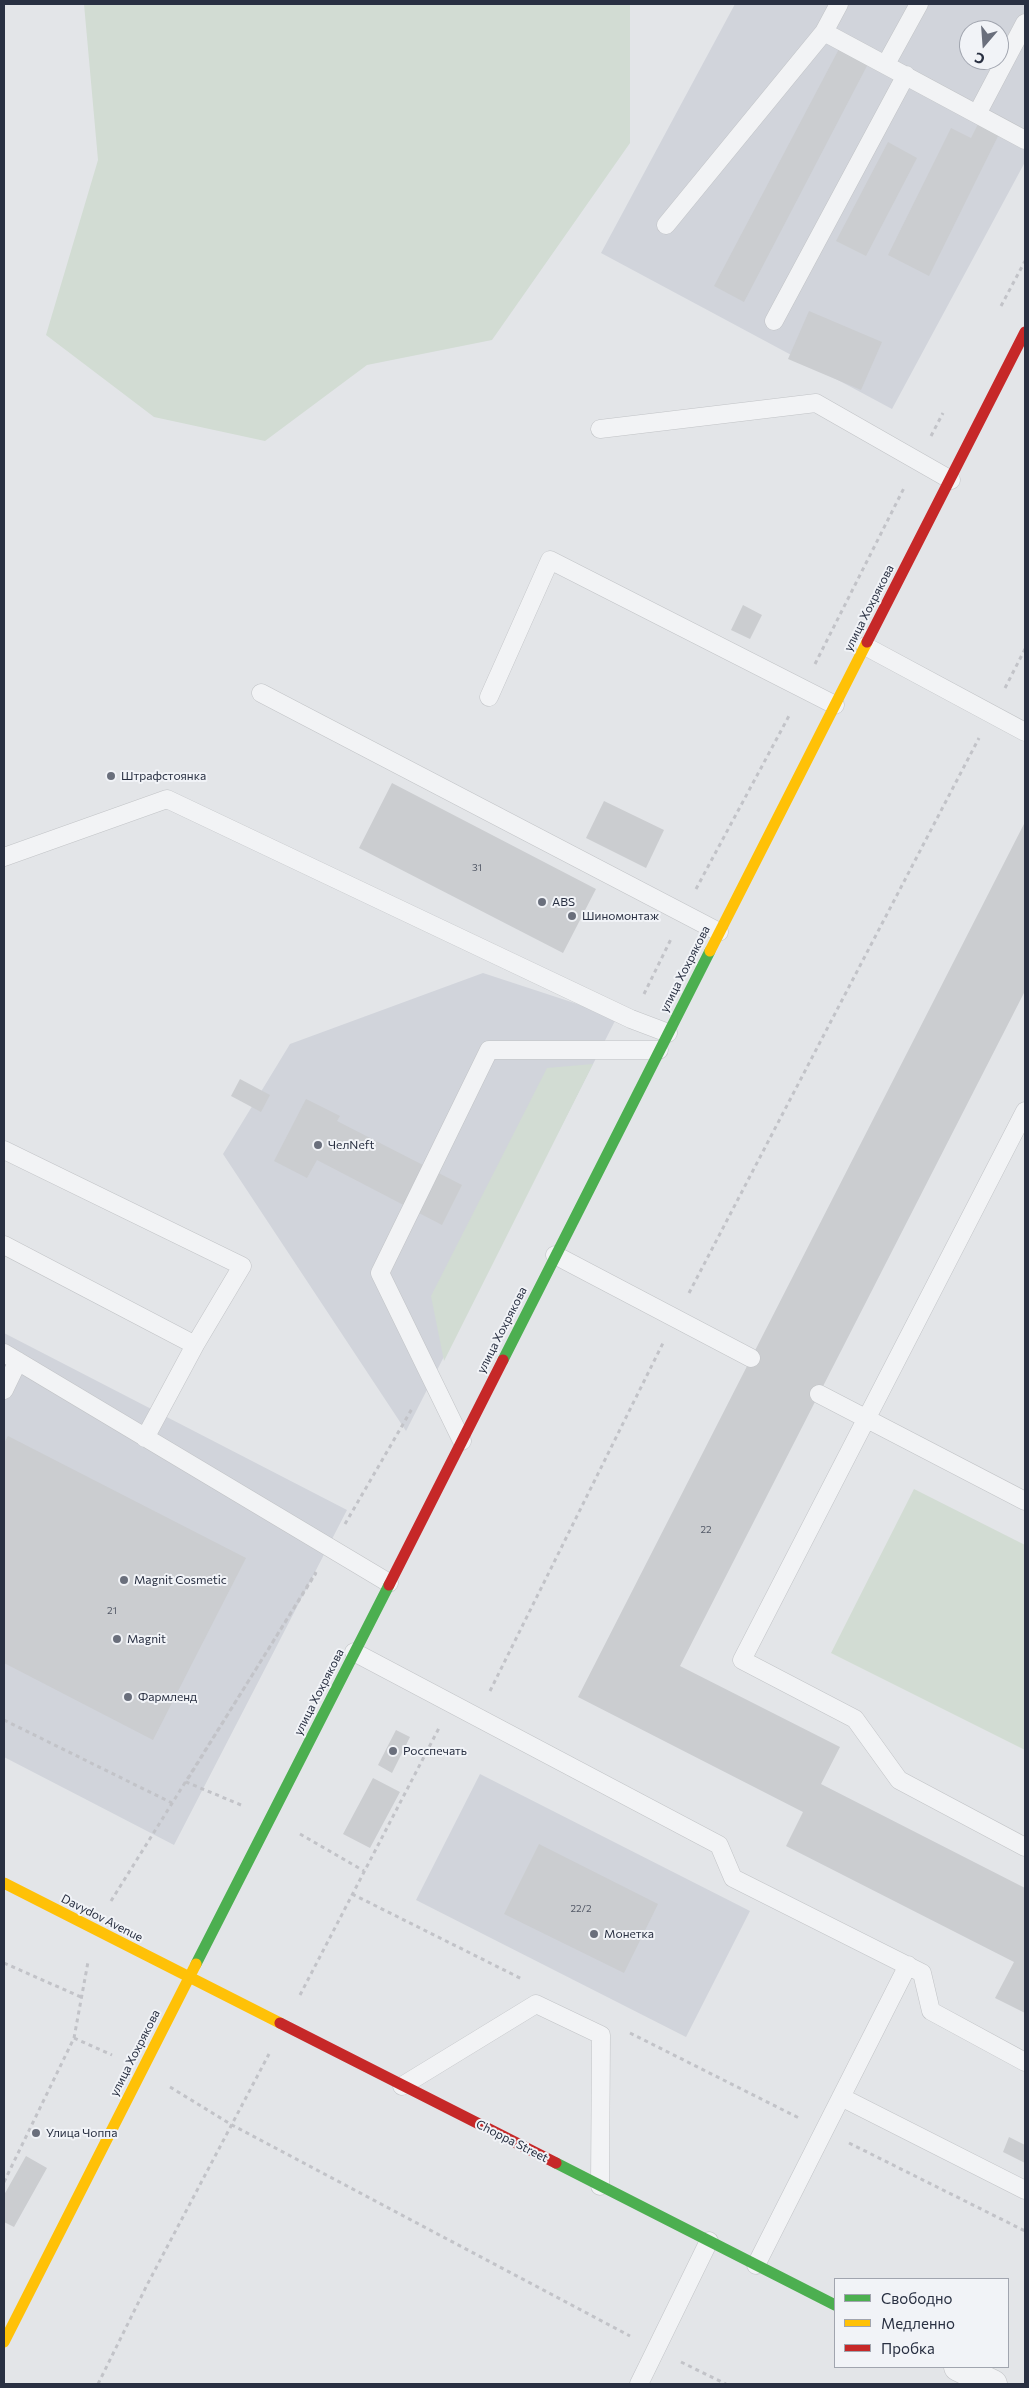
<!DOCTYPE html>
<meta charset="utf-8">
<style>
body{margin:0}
#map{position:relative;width:1029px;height:2388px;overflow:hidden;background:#e3e5e8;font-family:Commissioner,sans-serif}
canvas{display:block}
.frame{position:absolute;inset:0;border:5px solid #293042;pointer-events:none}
.legend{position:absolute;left:834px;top:2278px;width:175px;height:90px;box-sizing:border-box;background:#f1f3f7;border:1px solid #a1a5af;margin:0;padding:6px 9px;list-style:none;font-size:15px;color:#293042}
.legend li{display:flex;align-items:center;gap:10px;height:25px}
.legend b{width:25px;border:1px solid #a1a5af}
.north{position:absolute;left:959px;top:20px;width:50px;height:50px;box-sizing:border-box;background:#f1f3f7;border:1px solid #a1a5af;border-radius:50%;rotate:198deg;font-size:14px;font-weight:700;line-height:20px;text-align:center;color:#293042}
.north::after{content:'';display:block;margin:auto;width:18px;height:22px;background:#6a6f7c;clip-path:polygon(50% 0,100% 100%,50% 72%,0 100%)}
</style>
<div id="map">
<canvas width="1029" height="2388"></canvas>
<div class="frame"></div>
<ul class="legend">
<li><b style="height:6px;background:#4caf50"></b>Свободно</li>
<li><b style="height:6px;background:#ffc107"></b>Медленно</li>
<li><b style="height:6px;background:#c62828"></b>Пробка</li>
</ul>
<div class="north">С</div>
</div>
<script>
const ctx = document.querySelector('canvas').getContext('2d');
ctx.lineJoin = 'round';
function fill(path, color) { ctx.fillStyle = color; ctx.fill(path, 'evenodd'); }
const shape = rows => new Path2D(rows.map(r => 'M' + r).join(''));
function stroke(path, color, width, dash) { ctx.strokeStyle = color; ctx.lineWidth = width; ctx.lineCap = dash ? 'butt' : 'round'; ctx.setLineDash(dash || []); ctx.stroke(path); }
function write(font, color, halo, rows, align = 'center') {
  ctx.font = font + ' Commissioner,sans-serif'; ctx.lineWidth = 4; ctx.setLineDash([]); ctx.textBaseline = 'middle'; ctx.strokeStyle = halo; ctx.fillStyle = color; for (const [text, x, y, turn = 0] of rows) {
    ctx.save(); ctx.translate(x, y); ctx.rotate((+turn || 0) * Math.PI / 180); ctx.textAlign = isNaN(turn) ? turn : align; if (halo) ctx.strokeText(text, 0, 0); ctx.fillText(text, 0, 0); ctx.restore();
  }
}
fill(shape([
 [735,4,1025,4,1025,162,892,409,601,253],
 [969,30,999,30,999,60,969,60],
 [483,973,617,1017,406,1431,223,1154,290,1044],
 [4,1333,347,1510,174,1845,4,1757],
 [480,1774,750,1911,686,2037,416,1900]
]), '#d1d4db');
fill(shape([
 [84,4,630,4,630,143,492,340,367,365,265,441,154,417,46,335,98,160],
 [593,1064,444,1361,431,1296,547,1068],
 [914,1489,1025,1545,1025,1750,831,1653]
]), '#d2dcd3');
fill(shape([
 [840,47,869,62,744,302,714,286],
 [982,116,1003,126,929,276,888,255,951,128,971,138],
 [888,142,917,158,866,256,836,241],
 [809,311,882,342,861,390,788,359],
 [743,605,762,615,750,639,731,630],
 [392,783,596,889,563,953,359,848],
 [604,801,664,830,646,868,586,838],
 [1025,822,1025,991,680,1666,840,1747,821,1784,1025,1888,1025,2013,995,1998,1014,1962,786,1846,803,1812,578,1697],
 [240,1079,270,1095,261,1112,231,1096],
 [306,1099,340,1116,337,1121,462,1185,442,1225,317,1160,307,1178,274,1161],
 [8,1436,246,1558,153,1740,4,1663,4,1443],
 [396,1730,410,1737,392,1773,378,1765],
 [373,1778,400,1792,370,1848,343,1834],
 [539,1844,658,1904,624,1973,504,1914],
 [1009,2137,1025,2145,1025,2163,1003,2152],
 [26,2156,47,2168,14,2227,4,2222,4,2195]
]), '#cbcdd0');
const lane = shape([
 [824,32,1025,140],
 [886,64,919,4],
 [977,114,1025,23],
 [666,225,824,32,839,4],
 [774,321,906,75],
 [600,429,816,403,951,480],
 [865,646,1025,732],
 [261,693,719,932],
 [489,697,550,560,835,705],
 [4,857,167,799,631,1019,668,1033],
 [1025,1111,742,1660,855,1719,899,1780,1025,1847],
 [4,1150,242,1266,195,1345,145,1438],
 [4,1245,195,1345],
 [555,1255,751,1358],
 [4,1353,389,1583],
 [4,1390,18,1361],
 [819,1394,1025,1501],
 [462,1441,380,1273,489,1050,659,1050],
 [354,1652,719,1845,733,1878,922,1973,931,2011,1025,2062],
 [402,2086,536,2004,601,2035,600,2186],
 [841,2097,1025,2190],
 [756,2265,908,1965],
 [639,2384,709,2241]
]);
const street = shape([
 [958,2367,993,2384]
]);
stroke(lane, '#c1c3c6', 19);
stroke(street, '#c1c3c6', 29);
stroke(shape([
 [1001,306,1025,261],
 [931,436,943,413],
 [815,664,905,486],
 [1005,688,1025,649],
 [696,889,790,714],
 [644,994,671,939],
 [689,1293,979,738],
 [345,1524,413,1407],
 [490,1691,663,1343],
 [4,1720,172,1803],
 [241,1805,186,1782,316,1572],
 [300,1834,364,1871],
 [352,1894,522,1979],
 [111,1901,316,1573],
 [4,1963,81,1997],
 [300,1995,439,1728],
 [630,2033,799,2118],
 [74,2038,112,2055],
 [170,2087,232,2125,630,2336],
 [849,2143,1025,2231],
 [4,2182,74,2038,88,1962],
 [681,2362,726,2384],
 [98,2384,147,2285,269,2054]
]), '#c2c3c8', 3, [4, 4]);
stroke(lane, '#f2f3f5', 18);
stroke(street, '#f2f3f5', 28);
stroke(shape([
 [503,1360,710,951],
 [196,1964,389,1585],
 [556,2163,835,2305]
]), '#4caf50', 11);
stroke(shape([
 [710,951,867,642],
 [4,1883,280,2023],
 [4,2342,196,1964]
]), '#ffc107', 11);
stroke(shape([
 [867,642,1025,332],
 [389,1585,503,1360],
 [280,2023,556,2163]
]), '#c62828', 11);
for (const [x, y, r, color] of [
 [111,776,5,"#6a6f7c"],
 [542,902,5,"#6a6f7c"],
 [572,916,5,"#6a6f7c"],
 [318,1145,5,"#6a6f7c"],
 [124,1580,5,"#6a6f7c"],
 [117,1639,5,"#6a6f7c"],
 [128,1697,5,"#6a6f7c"],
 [393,1751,5,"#6a6f7c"],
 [594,1934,5,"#6a6f7c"],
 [36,2133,5,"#6a6f7c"]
]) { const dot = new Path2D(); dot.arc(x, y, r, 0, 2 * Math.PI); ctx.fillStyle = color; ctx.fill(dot); stroke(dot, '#f1f3f7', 2); }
write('10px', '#525866', null, [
 ["31",477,868],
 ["22",706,1530],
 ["21",112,1611],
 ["22/2",581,1909]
]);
write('12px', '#293042', '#f1f3f7', [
 ["улица Хохрякова",869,608,-63],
 ["улица Хохрякова",685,969,-63],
 ["улица Хохрякова",502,1330,-63],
 ["улица Хохрякова",319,1692,-63],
 ["Davydov Avenue",102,1918,27],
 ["улица Хохрякова",135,2053,-63],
 ["Choppa Street",512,2141,27]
]);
write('12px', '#293042', '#f1f3f7', [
 ["Штрафстоянка",121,776],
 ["ABS",552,902],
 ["Шиномонтаж",582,916],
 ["ЧелNeft",328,1145],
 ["Magnit Cosmetic",134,1580],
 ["Magnit",127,1639],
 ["Фармленд",138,1697],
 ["Росспечать",403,1751],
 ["Монетка",604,1934],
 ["Улица Чоппа",46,2133]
], 'left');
</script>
